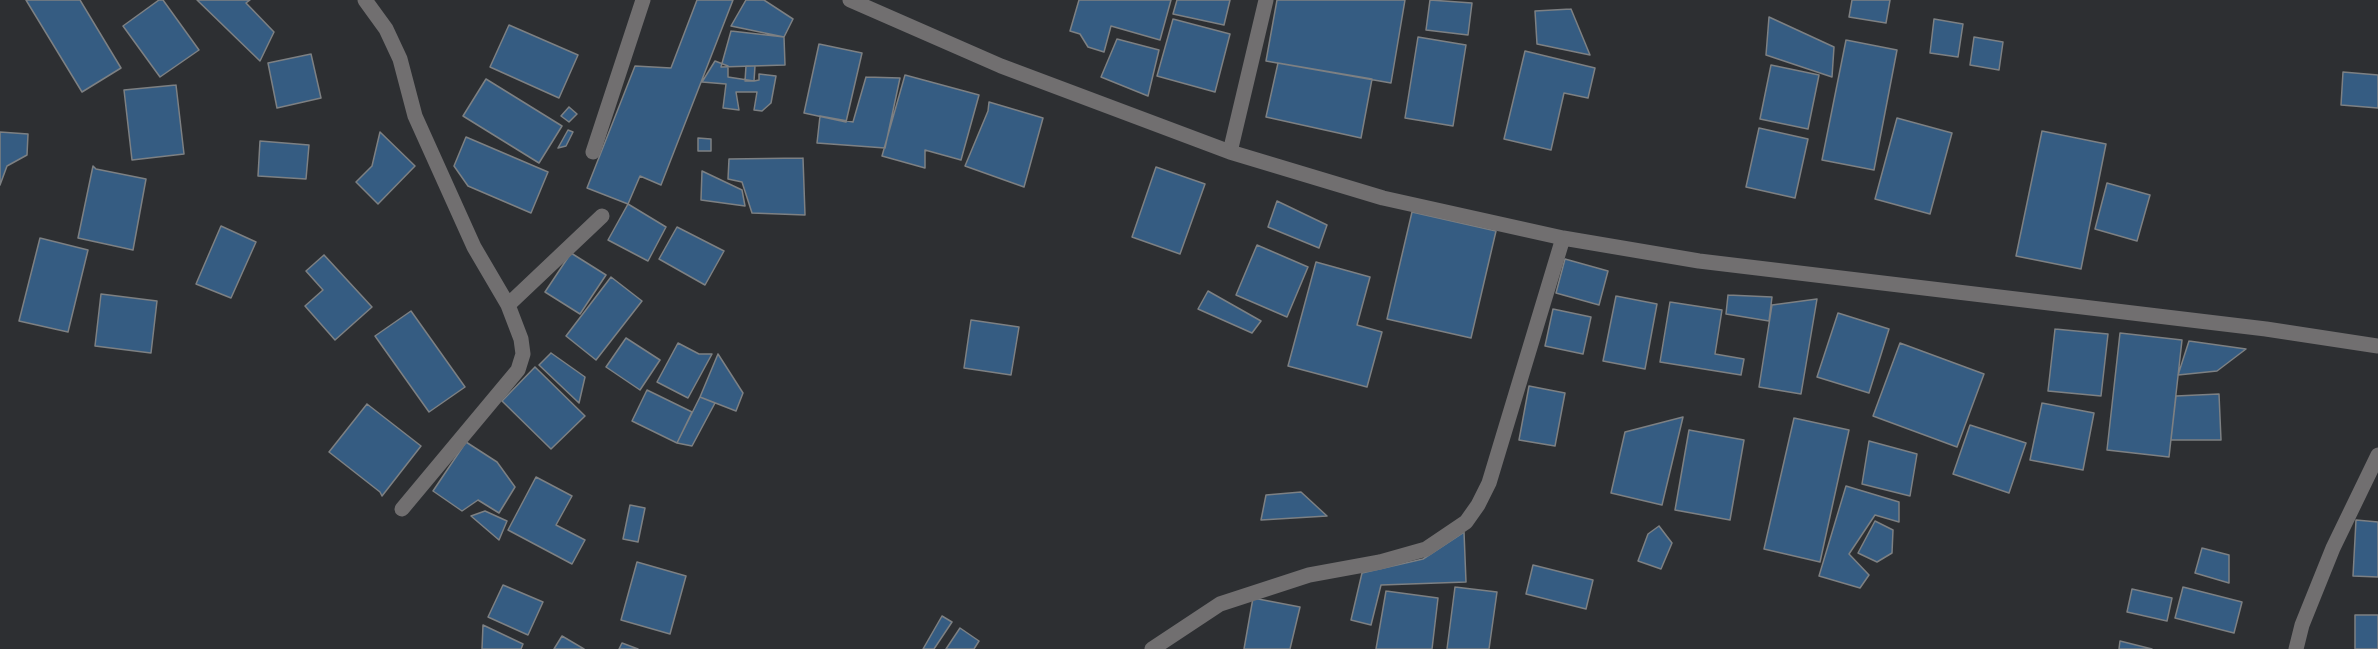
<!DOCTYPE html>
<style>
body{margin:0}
canvas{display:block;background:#2d2f32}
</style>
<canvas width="2378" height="649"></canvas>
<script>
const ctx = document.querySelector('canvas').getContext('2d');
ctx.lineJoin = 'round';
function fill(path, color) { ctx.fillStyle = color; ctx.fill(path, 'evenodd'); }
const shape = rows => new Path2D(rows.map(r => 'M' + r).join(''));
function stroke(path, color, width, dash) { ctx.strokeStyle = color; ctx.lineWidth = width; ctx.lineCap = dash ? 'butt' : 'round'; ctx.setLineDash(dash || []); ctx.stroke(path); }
const building = shape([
 [26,0,80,0,121,68,82,92,26,0],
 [159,0,163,0,199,50,160,77,123,26,159,0],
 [197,0,250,0,246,3,274,32,260,61,197,0],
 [697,0,733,0,661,185,640,176,628,204,587,188,635,66,671,68,697,0],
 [746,0,764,0,793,19,784,37,731,26,746,0],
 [1079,0,1171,0,1160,40,1111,26,1104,52,1088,47,1080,34,1070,31,1079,0],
 [1177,0,1230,0,1224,25,1173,14,1177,0],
 [1277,0,1405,0,1391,83,1266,61,1277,0],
 [1430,0,1472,3,1468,35,1426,30,1430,0],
 [1852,0,1890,0,1886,23,1849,17,1852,0],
 [1571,9,1590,55,1537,44,1535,11,1571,9],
 [1769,17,1834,47,1832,77,1766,55,1769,17],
 [1173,19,1230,34,1215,92,1157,76,1173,19],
 [1934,19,1963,24,1958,57,1930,53,1934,19],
 [509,25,578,55,559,98,490,67,509,25],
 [731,31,784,37,785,65,721,67,731,31],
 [1418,37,1466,45,1453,126,1405,118,1418,37],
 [1974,37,2003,42,1999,70,1970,65,1974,37],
 [1117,39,1159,50,1148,96,1101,77,1117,39],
 [1846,40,1897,50,1874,170,1822,160,1846,40],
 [819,44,862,53,846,122,804,113,819,44],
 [1525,51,1595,68,1588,98,1564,93,1551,150,1504,139,1525,51],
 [311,54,321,98,277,108,268,63,311,54],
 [715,61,728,66,728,77,754,81,759,80,759,74,776,76,771,103,762,111,754,110,757,92,736,92,739,110,723,108,726,84,702,82,715,61],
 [1278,63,1372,79,1361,138,1266,117,1278,63],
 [1771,65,1819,75,1808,129,1760,119,1771,65],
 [746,66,755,66,754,81,745,81,746,66],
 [2343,72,2378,75,2378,108,2341,105,2343,72],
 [905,75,979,95,961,160,925,150,925,168,882,156,905,75],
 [866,77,900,78,885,148,817,143,820,116,853,122,866,77],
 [486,79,562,126,539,163,463,116,486,79],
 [176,85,184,154,132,160,124,90,176,85],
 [989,102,1043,118,1024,187,965,166,988,111,989,102],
 [569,107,577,114,569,122,561,116,569,107],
 [1897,118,1952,133,1930,214,1875,199,1897,118],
 [1759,128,1808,139,1795,198,1746,187,1759,128],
 [568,130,573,132,566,146,558,148,568,130],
 [2042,131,2106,144,2081,269,2016,256,2042,131],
 [0,132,28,134,27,155,7,166,0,185,0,132],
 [380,132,415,166,378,204,356,182,372,166,380,132],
 [466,137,548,172,531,213,468,186,454,166,466,137],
 [698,138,711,139,711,151,698,151,698,138],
 [260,141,309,145,306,179,258,176,260,141],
 [803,158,805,215,752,213,742,182,728,179,729,159,803,158],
 [93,166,96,169,146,179,133,250,78,238,93,166],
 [1156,167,1205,184,1180,254,1132,237,1156,167],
 [702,171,742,190,745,206,701,200,702,171],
 [2107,183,2150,195,2137,241,2095,229,2107,183],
 [1277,201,1327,225,1319,248,1268,227,1277,201],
 [628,204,666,227,648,261,608,240,628,204],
 [1412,212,1496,231,1471,338,1387,319,1412,212],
 [221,226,256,242,231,298,196,284,221,226],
 [677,227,724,251,705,285,659,259,677,227],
 [40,238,88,250,68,332,19,321,40,238],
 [1257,245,1308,267,1287,317,1236,295,1257,245],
 [571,253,606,275,580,314,545,292,571,253],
 [324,255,372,307,335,340,305,306,323,290,306,271,324,255],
 [1565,259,1608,271,1599,305,1556,293,1565,259],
 [1316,262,1370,277,1357,325,1382,332,1367,387,1288,366,1316,262],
 [611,277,642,301,596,360,566,336,611,277],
 [1208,291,1261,321,1252,333,1198,309,1208,291],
 [101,294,157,301,151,353,95,346,101,294],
 [1728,295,1772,297,1769,321,1726,314,1728,295],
 [1616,296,1657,304,1645,369,1603,361,1616,296],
 [1817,299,1801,394,1759,387,1772,305,1817,299],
 [1670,302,1722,310,1715,354,1744,359,1741,375,1660,362,1670,302],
 [1553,309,1591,317,1583,354,1545,346,1553,309],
 [411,311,465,387,429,412,375,336,411,311],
 [1838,313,1889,329,1869,393,1817,377,1838,313],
 [971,320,1019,327,1011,375,964,368,971,320],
 [2055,329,2108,334,2101,396,2048,391,2055,329],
 [2120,333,2182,340,2169,457,2107,450,2120,333],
 [626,338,660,360,640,390,606,367,626,338],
 [2189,341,2246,349,2217,371,2178,375,2189,341],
 [678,343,699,354,712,354,688,398,657,382,678,343],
 [1900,343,1984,374,1957,447,1873,416,1900,343],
 [551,353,585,377,579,403,539,365,551,353],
 [718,354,743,393,736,411,700,397,718,354],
 [535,367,585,416,551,449,502,401,535,367],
 [1529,386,1565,393,1555,446,1519,440,1529,386],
 [647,390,692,412,677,443,632,421,647,390],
 [2219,394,2221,440,2171,440,2176,396,2219,394],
 [700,397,715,403,692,446,677,443,700,397],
 [2042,403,2094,413,2083,470,2030,460,2042,403],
 [367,404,421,446,382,496,380,492,329,452,367,404],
 [1683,417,1662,505,1611,493,1625,432,1683,417],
 [1794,418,1849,430,1820,562,1764,549,1794,418],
 [1970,425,2026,443,2009,493,1953,474,1970,425],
 [1689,430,1744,440,1730,520,1675,510,1689,430],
 [1869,441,1917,454,1910,496,1862,484,1869,441],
 [466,442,497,462,515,487,499,513,478,500,462,511,433,491,466,442],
 [536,477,572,496,556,525,585,540,572,564,508,530,536,477],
 [1846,486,1899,502,1899,522,1875,515,1849,554,1869,575,1860,588,1819,576,1846,486],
 [1301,492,1327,516,1261,520,1266,495,1301,492],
 [630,505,645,508,638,542,623,539,630,505],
 [485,511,507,521,499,540,471,516,485,511],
 [2356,520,2378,522,2378,577,2353,576,2356,520],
 [1875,521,1893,530,1892,553,1877,562,1858,553,1875,521],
 [1659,526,1672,543,1661,569,1638,561,1648,534,1659,526],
 [1464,532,1466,582,1381,585,1371,625,1351,620,1362,573,1423,559,1464,532],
 [2202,548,2229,555,2229,583,2195,573,2202,548],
 [637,562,686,576,670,634,621,620,637,562],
 [1533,565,1593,580,1586,609,1526,594,1533,565],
 [503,585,543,602,528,635,488,617,503,585],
 [1455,587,1497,592,1489,649,1447,649,1455,587],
 [2183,587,2242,602,2234,633,2175,618,2183,587],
 [2132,589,2172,598,2167,621,2127,612,2132,589],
 [1386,591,1438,598,1432,649,1376,649,1386,591],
 [1253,598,1300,607,1290,649,1244,649,1253,598],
 [2355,615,2378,615,2378,649,2355,649,2355,615],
 [942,616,952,622,934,649,923,649,942,616],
 [483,625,523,644,521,649,482,649,483,625],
 [960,628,979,641,974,649,946,649,960,628],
 [562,636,584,649,554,649,562,636],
 [2120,641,2152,649,2119,649,2120,641],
 [622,643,638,649,619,649,622,643]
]);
fill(building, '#355c82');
stroke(building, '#7d8083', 1.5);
stroke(shape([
 [365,0,386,29,400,59,415,116,474,247,508,305,521,339,523,354,518,370,402,509],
 [850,0,1001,66,1230,152,1383,198,1563,238,1699,261,2266,329,2378,346],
 [593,152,643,0],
 [1230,152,1266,0],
 [508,305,602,216],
 [1152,649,1220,604,1309,575,1380,562,1426,549,1466,522,1478,505,1489,483,1563,238],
 [2296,649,2302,625,2333,548,2378,455]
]), '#716f70', 15);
</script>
